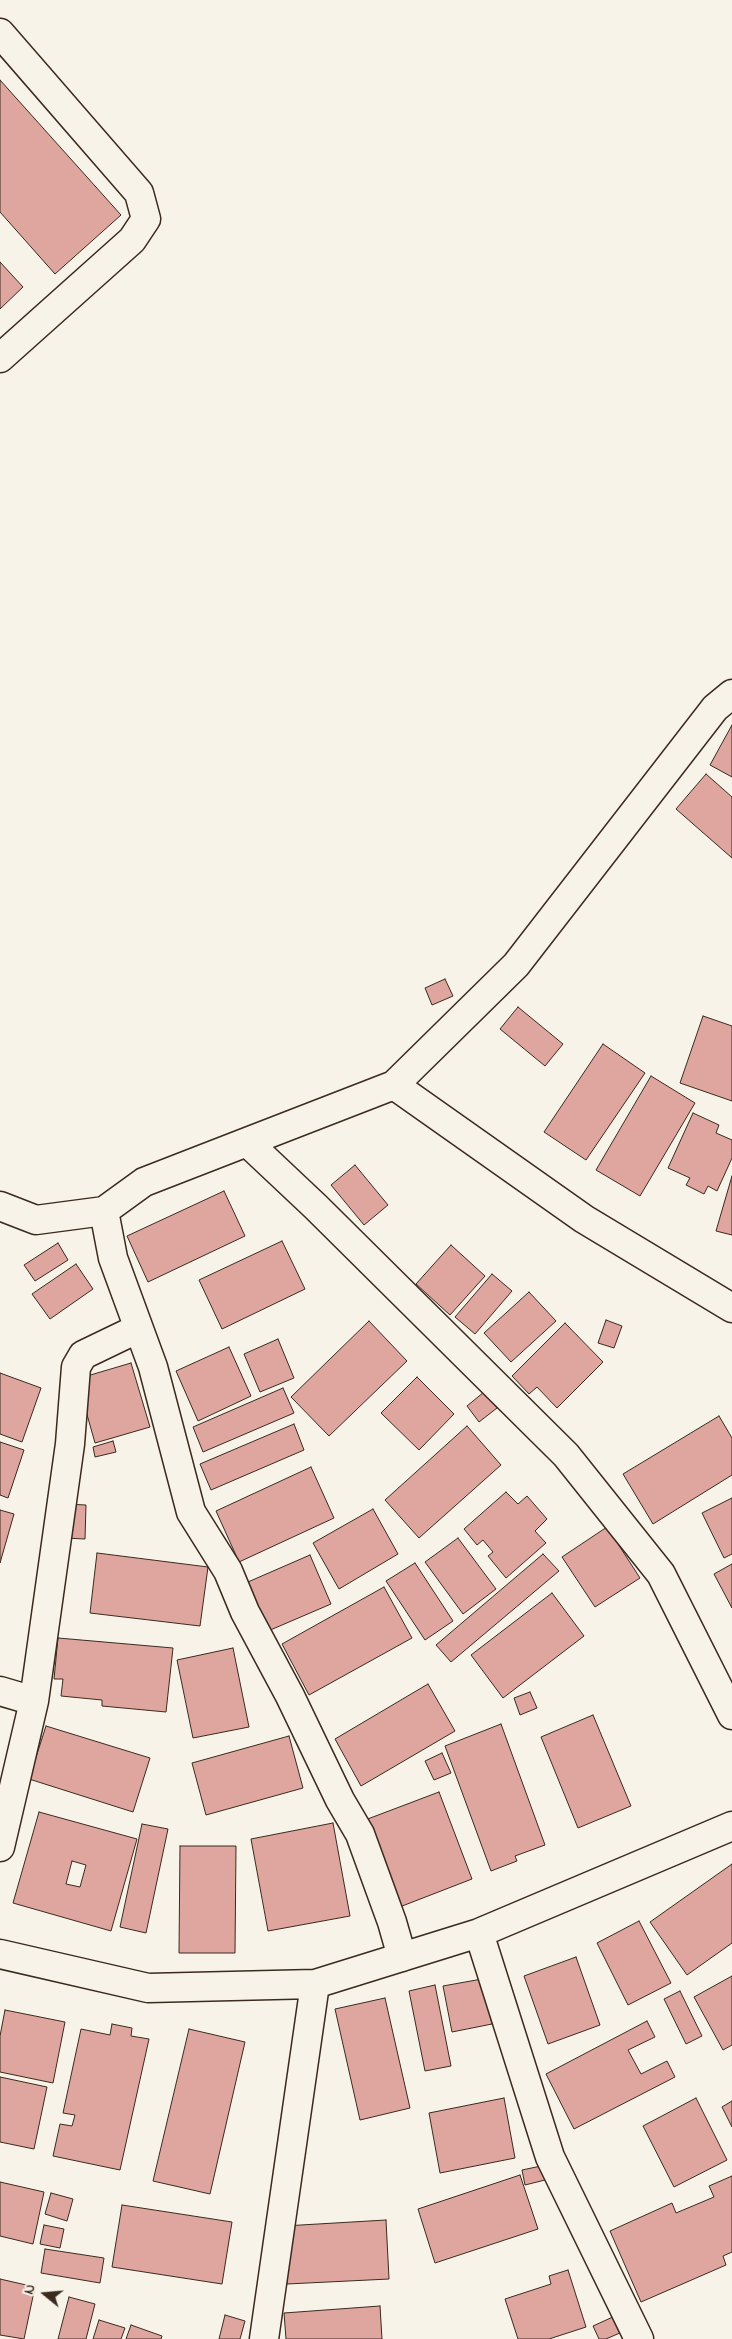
<!DOCTYPE html>
<style>
body{margin:0}
#map{position:relative;width:732px;height:2339px;overflow:hidden;background:#f7f3e8;font-family:"Indie Flower",sans-serif}
canvas{display:block}
.north{position:absolute;left:20px;top:2269px;width:50px;height:50px;-webkit-text-stroke:4px #f7f3e8;paint-order:stroke;rotate:287deg;font-size:14px;font-weight:700;line-height:20px;text-align:center;color:#3b2a1e}
.north::after{content:'';display:block;margin:auto;width:18px;height:22px;background:#3b2a1e;clip-path:polygon(50% 0,100% 100%,50% 72%,0 100%)}
</style>
<div id="map">
<canvas width="732" height="2339"></canvas>
<div class="north">N</div>
</div>
<script>
const ctx = document.querySelector('canvas').getContext('2d');
ctx.lineJoin = 'round';
function fill(path, color) { ctx.fillStyle = color; ctx.fill(path, 'evenodd'); }
const shape = rows => new Path2D(rows.map(r => 'M' + r).join(''));
function stroke(path, color, width, dash) { ctx.strokeStyle = color; ctx.lineWidth = width; ctx.lineCap = dash ? 'butt' : 'round'; ctx.setLineDash(dash || []); ctx.stroke(path); }
const building = shape([
 [0,80,121,215,55,274,0,212,0,80],
 [0,262,23,287,0,309,0,262],
 [732,725,732,777,710,765,732,725],
 [706,774,732,797,732,858,676,809,706,774],
 [445,979,453,996,432,1005,425,988,445,979],
 [518,1007,563,1044,545,1066,500,1029,518,1007],
 [703,1016,732,1026,732,1101,680,1083,703,1016],
 [603,1044,645,1073,586,1160,544,1132,603,1044],
 [651,1076,695,1103,640,1196,596,1170,651,1076],
 [693,1113,719,1125,716,1133,732,1140,732,1158,717,1191,708,1186,704,1194,686,1185,690,1178,668,1168,693,1113],
 [355,1165,388,1205,364,1225,331,1185,355,1165],
 [732,1176,732,1235,716,1231,732,1176],
 [224,1191,245,1236,148,1282,127,1236,224,1191],
 [282,1241,305,1289,222,1329,199,1280,282,1241],
 [58,1243,68,1260,35,1281,24,1265,58,1243],
 [451,1245,485,1276,450,1315,416,1284,451,1245],
 [76,1264,93,1289,50,1319,32,1294,76,1264],
 [492,1274,512,1291,475,1334,455,1317,492,1274],
 [529,1292,556,1321,511,1362,484,1333,529,1292],
 [606,1320,622,1326,614,1348,598,1343,606,1320],
 [369,1321,407,1361,329,1436,291,1397,369,1321],
 [565,1323,603,1362,557,1408,537,1387,529,1394,512,1376,565,1323],
 [278,1339,294,1378,260,1392,244,1354,278,1339],
 [229,1347,251,1396,198,1421,176,1371,229,1347],
 [131,1363,150,1427,95,1443,77,1379,131,1363],
 [0,1373,41,1388,22,1442,0,1434,0,1373],
 [417,1377,454,1414,419,1450,381,1413,417,1377],
 [283,1388,294,1413,203,1452,193,1427,283,1388],
 [484,1392,497,1408,479,1422,467,1406,484,1392],
 [719,1416,732,1438,732,1475,653,1524,623,1474,719,1416],
 [294,1424,304,1450,211,1490,200,1464,294,1424],
 [467,1426,501,1465,419,1538,385,1500,467,1426],
 [113,1441,116,1452,95,1457,93,1447,113,1441],
 [0,1442,24,1450,8,1498,0,1495,0,1442],
 [311,1467,334,1518,239,1562,216,1511,311,1467],
 [506,1492,518,1504,527,1496,547,1519,535,1531,546,1543,506,1578,488,1556,493,1552,483,1540,477,1545,464,1529,506,1492],
 [732,1498,732,1554,724,1558,702,1513,732,1498],
 [65,1504,86,1505,85,1539,65,1538,65,1504],
 [373,1509,398,1554,339,1589,313,1543,373,1509],
 [0,1510,14,1514,0,1563,0,1510],
 [607,1527,640,1578,595,1607,562,1557,607,1527],
 [458,1538,496,1589,463,1614,425,1562,458,1538],
 [97,1553,208,1567,200,1626,90,1613,97,1553],
 [543,1554,559,1571,451,1662,436,1645,543,1554],
 [310,1555,331,1604,261,1634,241,1585,310,1555],
 [415,1563,453,1621,425,1640,386,1581,415,1563],
 [732,1564,732,1608,714,1574,732,1564],
 [384,1587,412,1638,309,1695,282,1644,384,1587],
 [552,1593,584,1636,503,1698,471,1655,552,1593],
 [58,1638,173,1648,166,1712,102,1706,102,1700,61,1696,63,1679,54,1679,58,1638],
 [233,1648,249,1727,193,1738,177,1660,233,1648],
 [428,1684,455,1731,361,1786,335,1739,428,1684],
 [530,1692,537,1708,520,1715,514,1698,530,1692],
 [593,1715,631,1806,578,1828,541,1737,593,1715],
 [501,1724,545,1845,515,1856,517,1861,491,1871,445,1746,501,1724],
 [46,1726,150,1758,133,1812,29,1779,46,1726],
 [289,1736,303,1788,206,1815,192,1763,289,1736],
 [442,1753,451,1773,434,1780,425,1761,442,1753],
 [439,1792,472,1879,397,1908,365,1820,439,1792],
 [39,1812,137,1839,111,1931,13,1903,39,1812],
 [72,1861,86,1865,80,1887,66,1884,72,1861],
 [333,1823,350,1916,268,1931,251,1839,333,1823],
 [142,1824,168,1829,146,1933,120,1927,142,1824],
 [180,1846,236,1846,235,1953,179,1953,180,1846],
 [732,1864,732,1943,687,1975,650,1922,732,1864],
 [639,1921,671,1983,628,2005,597,1943,639,1921],
 [576,1957,600,2025,548,2044,524,1976,576,1957],
 [732,1976,732,2045,723,2050,694,1997,732,1976],
 [482,1979,492,2024,452,2032,443,1986,482,1979],
 [435,1985,451,2066,425,2071,409,1991,435,1985],
 [680,1991,702,2036,686,2044,664,1999,680,1991],
 [385,1998,410,2108,360,2120,335,2009,385,1998],
 [5,2010,65,2022,53,2083,0,2072,0,2036,5,2010],
 [647,2021,655,2037,628,2050,641,2074,667,2061,675,2077,574,2129,546,2074,647,2021],
 [112,2024,132,2028,131,2036,149,2039,120,2170,53,2156,60,2124,72,2126,75,2115,63,2113,81,2029,110,2035,112,2024],
 [189,2029,245,2042,210,2194,153,2181,189,2029],
 [0,2077,47,2087,34,2149,0,2142,0,2077],
 [504,2098,515,2158,440,2173,429,2113,504,2098],
 [696,2098,727,2160,674,2187,643,2126,696,2098],
 [732,2101,732,2127,722,2107,732,2101],
 [541,2166,545,2180,525,2185,522,2170,541,2166],
 [520,2175,538,2229,435,2263,418,2209,520,2175],
 [732,2176,732,2252,723,2256,726,2265,641,2302,610,2231,672,2203,676,2213,714,2197,709,2186,732,2176],
 [0,2182,44,2192,33,2244,0,2236,0,2182],
 [51,2193,73,2199,67,2221,45,2214,51,2193],
 [122,2205,232,2222,222,2284,112,2267,122,2205],
 [386,2220,389,2279,287,2284,284,2226,386,2220],
 [44,2225,64,2229,60,2248,40,2244,44,2225],
 [45,2249,104,2258,100,2283,41,2273,45,2249],
 [568,2270,586,2327,549,2339,518,2339,505,2299,551,2284,549,2276,568,2270],
 [0,2279,35,2287,24,2339,0,2335,0,2279],
 [69,2297,95,2304,86,2339,58,2339,69,2297],
 [380,2306,382,2339,286,2339,284,2313,380,2306],
 [225,2315,245,2321,240,2339,219,2339,225,2315],
 [615,2316,622,2332,606,2339,599,2339,593,2326,615,2316],
 [99,2320,125,2328,121,2339,93,2339,99,2320],
 [131,2325,162,2336,161,2339,126,2339,131,2325]
]);
fill(building, '#dfa59f');
stroke(building, '#3b2a1e', 1);
const minor = shape([
 [0,33,139,193,146,219,132,240,0,358],
 [394,1085,584,1219,732,1308],
 [247,1142,394,1085,516,965,715,708,732,694],
 [0,1206,36,1220,104,1211],
 [0,1691,34,1701],
 [0,1847,34,1701,70,1444,76,1367,83,1355,137,1329],
 [479,1933,550,2157,639,2339],
 [0,1954,148,1988,315,1984,479,1933,732,1826],
 [402,1957,392,1922,360,1834,340,1800,290,1696,245,1612,228,1571,191,1512,153,1367,113,1258,104,1211,144,1182,247,1142,316,1207,566,1455,661,1574,732,1715],
 [264,2339,315,1984]
]);
stroke(minor, '#3b2a1e', 31);
stroke(minor, '#f7f3e8', 28);
</script>
